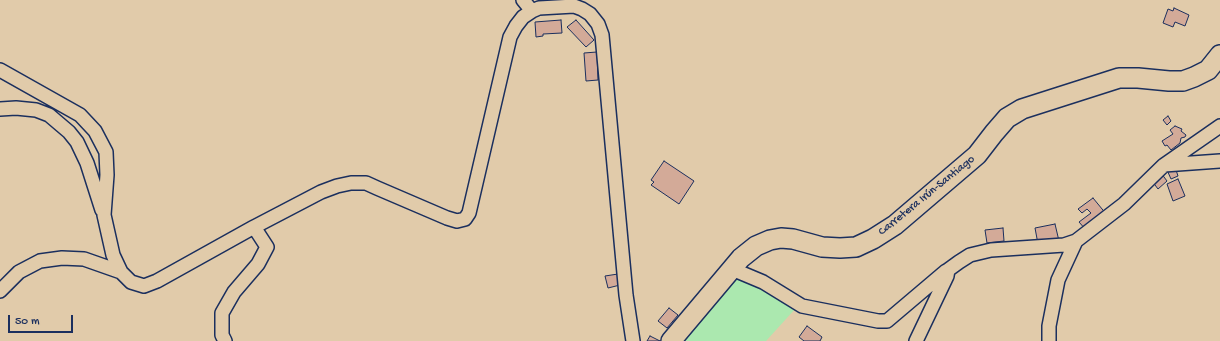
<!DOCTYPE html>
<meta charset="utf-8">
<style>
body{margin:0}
#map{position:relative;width:1220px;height:341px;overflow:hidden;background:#e1cbaa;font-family:"Gochi Hand",sans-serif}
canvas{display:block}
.scale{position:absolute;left:8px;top:315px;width:65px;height:18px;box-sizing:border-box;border:2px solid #1b2f5e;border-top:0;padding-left:5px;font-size:12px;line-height:14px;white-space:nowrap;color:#1b2f5e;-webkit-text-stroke:3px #e1cbaa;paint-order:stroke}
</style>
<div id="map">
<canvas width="1220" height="341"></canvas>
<div class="scale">50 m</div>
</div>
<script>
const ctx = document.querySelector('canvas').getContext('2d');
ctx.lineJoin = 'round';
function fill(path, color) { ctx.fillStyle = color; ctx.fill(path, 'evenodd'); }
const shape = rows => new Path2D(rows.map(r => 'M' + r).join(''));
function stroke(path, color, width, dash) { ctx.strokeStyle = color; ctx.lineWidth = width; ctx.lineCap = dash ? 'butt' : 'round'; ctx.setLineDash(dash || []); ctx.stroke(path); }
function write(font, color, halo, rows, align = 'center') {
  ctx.font = font + ' "Gochi Hand",sans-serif'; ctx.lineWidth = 3; ctx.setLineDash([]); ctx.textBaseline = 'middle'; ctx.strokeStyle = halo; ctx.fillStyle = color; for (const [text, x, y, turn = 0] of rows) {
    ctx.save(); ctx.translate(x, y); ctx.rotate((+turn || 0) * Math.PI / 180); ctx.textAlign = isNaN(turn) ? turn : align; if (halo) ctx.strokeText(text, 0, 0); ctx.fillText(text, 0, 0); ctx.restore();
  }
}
fill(shape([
 [742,277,796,308,766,341,680,341,734,278]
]), '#abe8af');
const building = shape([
 [1174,8,1189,15,1185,26,1175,22,1173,27,1163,23,1168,9,1173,11,1174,8],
 [561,20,562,33,543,34,543,36,536,37,535,22,561,20],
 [576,20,594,40,586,47,567,27,576,20],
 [597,52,598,80,586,81,584,53,597,52],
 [1168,116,1171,121,1167,125,1163,120,1168,116],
 [1175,126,1182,129,1181,131,1186,135,1185,137,1181,138,1180,143,1171,150,1167,145,1165,146,1162,141,1173,134,1170,130,1175,126],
 [664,161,694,181,679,204,651,185,654,182,651,180,664,161],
 [1175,167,1178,176,1171,179,1167,170,1175,167],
 [1161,173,1167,181,1158,189,1152,181,1161,173],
 [1178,179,1185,196,1173,201,1167,184,1178,179],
 [1093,198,1107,215,1086,230,1079,222,1091,213,1087,209,1082,213,1078,209,1093,198],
 [1055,224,1059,241,1038,244,1035,228,1055,224],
 [1003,228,1004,241,987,243,985,230,1003,228],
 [618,274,620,285,608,288,605,276,618,274],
 [669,308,678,315,667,328,658,321,669,308],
 [807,326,822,337,820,341,804,341,799,337,807,326],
 [650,336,660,341,647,341,650,336]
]);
fill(building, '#d3aa98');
stroke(building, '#1b2f5e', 1);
const minor = shape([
 [523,0,532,11],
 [0,70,80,115,95,131,106,152,107,175,104,215,113,255,121,272,131,282,144,286,157,281,254,227,321,192,337,186,351,183,366,183,377,188,447,218,457,221,465,219,469,213,510,37,516,26,523,17,532,11,539,8,574,6,582,9,590,14,598,24,602,35,626,295,633,341],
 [0,109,16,108,36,110,49,115,69,132,77,142,87,163,102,210],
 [1164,165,1220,161],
 [732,269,763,282,802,306,878,321,887,321,946,271],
 [0,291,19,272,40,261,62,258,84,259,121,272],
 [225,341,222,335,222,313,234,292,258,264,267,247,254,227],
 [916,341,947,276,948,270,959,262,970,255,991,250,1064,245,1076,241,1124,204,1164,165,1220,126],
 [1049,341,1049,326,1058,280,1076,241]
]);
const highway = shape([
 [671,341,741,258,756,246,770,240,781,238,793,239,822,247,840,248,856,247,873,239,895,225,977,155,994,133,1007,118,1022,109,1119,78,1138,78,1169,81,1183,81,1194,77,1208,70,1220,55]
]);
stroke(minor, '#1b2f5e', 16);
stroke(highway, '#1b2f5e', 22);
stroke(minor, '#e1cbaa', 13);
stroke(highway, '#e1cbaa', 19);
write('12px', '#1b2f5e', '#e1cbaa', [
 ["Carretera Irún-Santiago",927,196,-39]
]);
</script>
